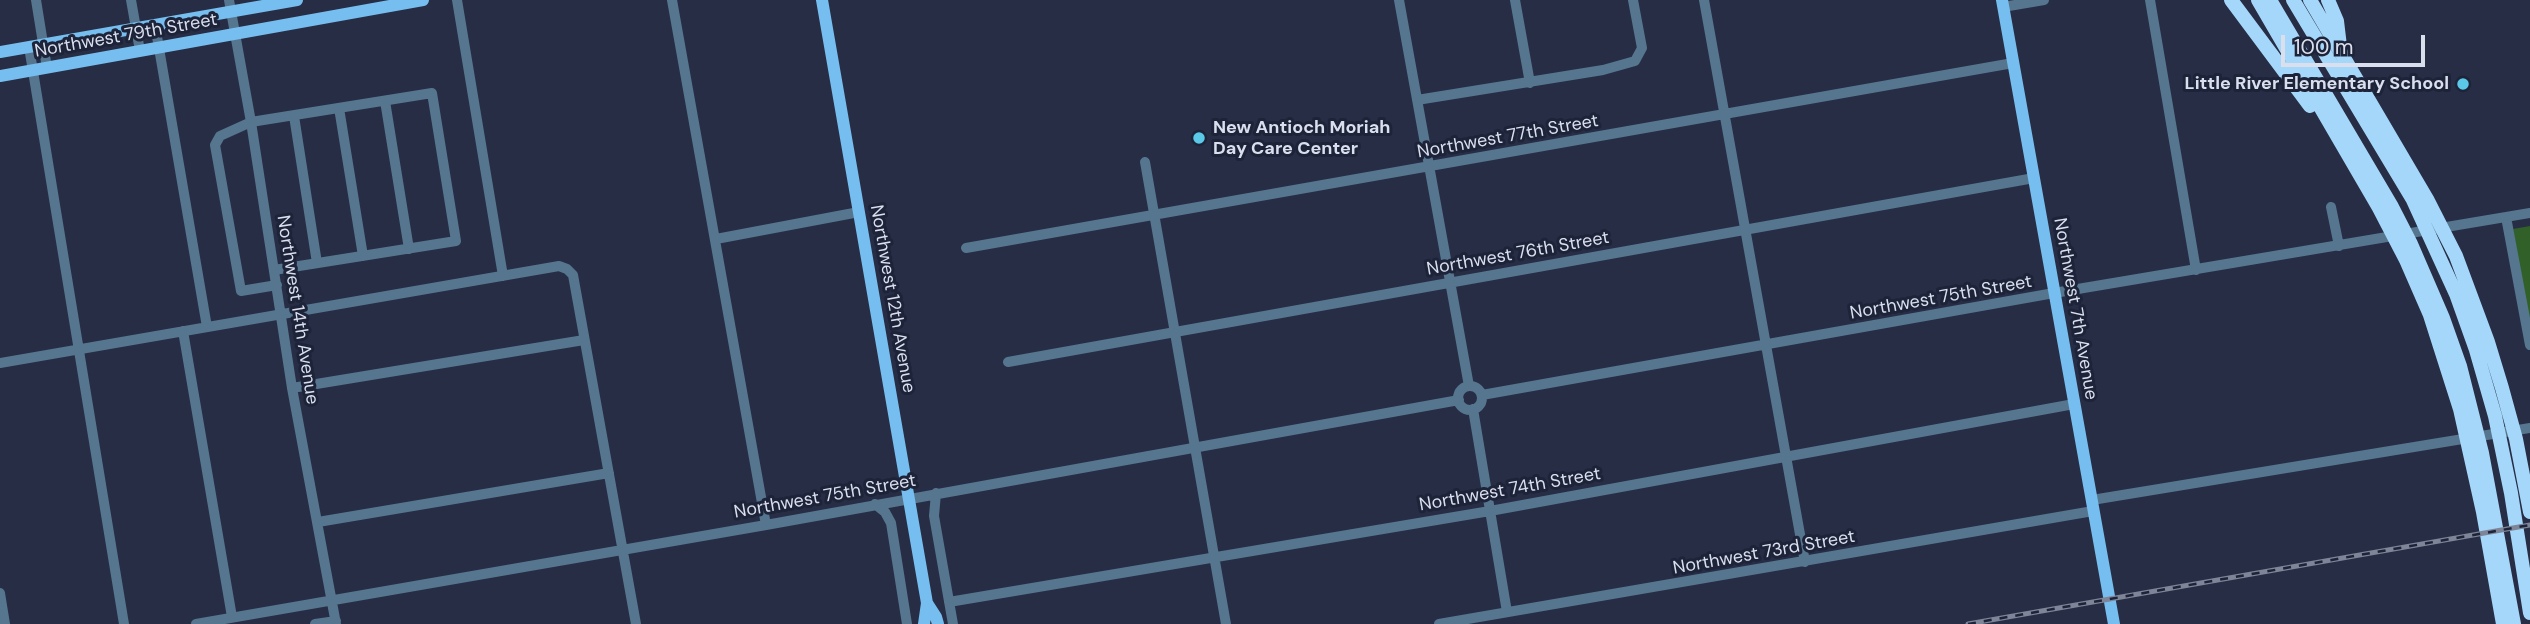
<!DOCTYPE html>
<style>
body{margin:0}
#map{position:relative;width:2530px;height:624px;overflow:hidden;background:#272d44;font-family:"DM Sans",sans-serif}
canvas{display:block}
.scale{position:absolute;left:2281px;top:35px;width:144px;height:32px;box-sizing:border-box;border:4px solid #dadfee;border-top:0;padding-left:9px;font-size:21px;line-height:24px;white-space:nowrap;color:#dadfee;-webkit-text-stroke:5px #1d2339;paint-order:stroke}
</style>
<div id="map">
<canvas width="2530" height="624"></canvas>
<div class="scale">100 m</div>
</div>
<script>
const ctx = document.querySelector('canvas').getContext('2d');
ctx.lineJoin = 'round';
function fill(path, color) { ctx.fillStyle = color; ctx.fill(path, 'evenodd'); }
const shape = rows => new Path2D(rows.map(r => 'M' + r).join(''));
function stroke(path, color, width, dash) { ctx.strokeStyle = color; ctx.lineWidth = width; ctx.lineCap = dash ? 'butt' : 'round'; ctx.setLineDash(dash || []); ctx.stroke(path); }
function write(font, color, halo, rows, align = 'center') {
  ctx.font = font + ' "DM Sans",sans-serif'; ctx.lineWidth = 6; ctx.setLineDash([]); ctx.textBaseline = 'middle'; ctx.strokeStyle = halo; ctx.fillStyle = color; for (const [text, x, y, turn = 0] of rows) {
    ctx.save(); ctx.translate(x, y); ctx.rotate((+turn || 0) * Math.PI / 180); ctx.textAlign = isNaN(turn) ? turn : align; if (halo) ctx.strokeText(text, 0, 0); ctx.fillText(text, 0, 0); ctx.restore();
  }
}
fill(shape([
 [2530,226,2530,327,2513,229]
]), '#316029');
stroke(shape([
 [36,0,47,68],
 [131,0,140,51],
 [229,0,251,122,292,388,336,624],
 [457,0,503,276],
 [672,0,766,525],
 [1399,0,1469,386],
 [1515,0,1530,83],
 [1704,0,1805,562],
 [2150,0,2196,270],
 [2003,7,2044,0],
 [155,25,207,327],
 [29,47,124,624],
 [1417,100,1603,70,1635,61,1642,48,1633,0],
 [385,101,409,249],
 [339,108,363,256],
 [294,116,317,263],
 [1145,162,1226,624],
 [2331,207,2339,246],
 [2506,217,2530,345],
 [716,239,859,212],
 [966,248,2013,63],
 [274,270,456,241,432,93,251,122,220,136,215,145,241,291,277,285],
 [183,331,232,617],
 [1008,362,2034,178],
 [0,363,559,266,567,269,573,275,636,624],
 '1458 398a12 12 0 1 1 24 0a12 12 0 1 1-24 0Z',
 [292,388,584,340],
 [1482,395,2054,293,2530,213],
 [1473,409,1507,612],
 [936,493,934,516,953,624],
 [2092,500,2530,428],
 [875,504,885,512,891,523,907,624],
 [318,522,609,473],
 [0,593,5,624],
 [949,602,1490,511,2074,404],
 [196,624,766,525,1459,400],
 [315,624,336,621],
 [1439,624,2093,511]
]), '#55768e', 10);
stroke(shape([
 [822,0,927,603,924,624],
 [2002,0,2114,624],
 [0,52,297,0],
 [0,76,423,0],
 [927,603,936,617,938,624]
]), '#76beef', 12);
stroke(shape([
 [2231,0,2310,106],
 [2258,0,2379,208,2406,260,2430,315,2460,409,2483,512,2503,624],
 [2270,0,2391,205,2411,244,2443,318,2460,366,2482,453,2514,624],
 [2293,0,2413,200,2456,294,2476,350,2495,416,2511,493,2530,613],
 [2310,0,2427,199,2456,256,2488,342,2502,388,2516,439,2530,512],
 [2328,0,2337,21,2340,46]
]), '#a5d7fa', 14);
const rail = shape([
 [1968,624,2530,525]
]);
stroke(rail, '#7f8598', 5);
stroke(rail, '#1d2339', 2.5, [8]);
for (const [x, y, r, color] of [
 [2463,84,7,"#5bc8e7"],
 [1199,138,7,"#5bc8e7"]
]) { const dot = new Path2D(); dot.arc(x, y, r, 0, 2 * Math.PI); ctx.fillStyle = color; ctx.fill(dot); stroke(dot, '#1d2339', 2.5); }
write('18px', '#dadfee', '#1d2339', [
 ["Northwest 79th Street",126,36,-10],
 ["Northwest 77th Street",1508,137,-10],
 ["Northwest 76th Street",1518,254,-10],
 ["Northwest 75th Street",1941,298,-10],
 ["Northwest 12th Avenue",892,299,80],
 ["Northwest 7th Avenue",2075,309,80],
 ["Northwest 14th Avenue",297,310,81],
 ["Northwest 74th Street",1510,490,-10],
 ["Northwest 75th Street",825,497,-10],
 ["Northwest 73rd Street",1764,553,-10]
]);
write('bold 18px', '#dadfee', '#1d2339', [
 ["Little River Elementary School",2449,84],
 ["New Antioch Moriah",1213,128,"left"],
 ["Day Care Center",1213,149,"left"]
], 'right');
</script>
